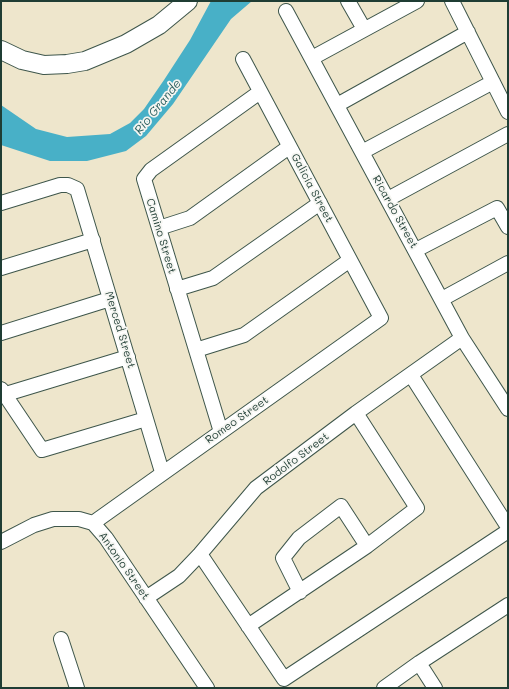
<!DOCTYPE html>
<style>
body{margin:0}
#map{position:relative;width:509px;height:689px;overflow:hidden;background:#eee6cc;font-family:Mali,sans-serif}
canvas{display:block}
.frame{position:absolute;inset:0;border:2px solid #1f3d34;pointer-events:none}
</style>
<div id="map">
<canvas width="509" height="689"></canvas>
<div class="frame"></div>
</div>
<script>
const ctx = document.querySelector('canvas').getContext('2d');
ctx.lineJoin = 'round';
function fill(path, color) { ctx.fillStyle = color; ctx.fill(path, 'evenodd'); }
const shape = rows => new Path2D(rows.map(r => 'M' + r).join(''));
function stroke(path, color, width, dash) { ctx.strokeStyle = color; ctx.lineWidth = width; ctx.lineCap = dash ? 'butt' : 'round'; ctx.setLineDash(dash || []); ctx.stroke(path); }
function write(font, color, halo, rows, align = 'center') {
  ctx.font = font + ' Mali,sans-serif'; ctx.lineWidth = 3.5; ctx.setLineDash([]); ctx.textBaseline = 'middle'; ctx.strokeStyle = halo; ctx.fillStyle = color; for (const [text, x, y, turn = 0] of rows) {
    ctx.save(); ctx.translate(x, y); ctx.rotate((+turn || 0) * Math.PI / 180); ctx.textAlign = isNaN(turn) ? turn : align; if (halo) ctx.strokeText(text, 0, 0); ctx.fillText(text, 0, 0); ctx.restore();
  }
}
fill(shape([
 [211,1,252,1,231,19,173,104,146,136,126,151,87,161,50,161,1,145,1,105,36,129,67,137,110,134,130,123,144,109,164,80,190,40]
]), '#48b0c7');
const minor = shape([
 [348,1,364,29],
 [452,1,508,112],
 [286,11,462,338,508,409],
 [312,58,417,1],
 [337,105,468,32],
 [362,152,493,82],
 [388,199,508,134],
 [1,203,60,185,68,185,77,189,162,472],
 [159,228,190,218,289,147],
 [416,250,497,208,508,227],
 [1,268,93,240],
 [177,289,213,278,320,203],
 [442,299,508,263],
 [1,333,110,299],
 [196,350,244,335,350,260],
 [411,375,508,527],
 [1,389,42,450,146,419],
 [6,394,128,357],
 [221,432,144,179,151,170,260,92],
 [93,523,381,318,243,59],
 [1,542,34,525,53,519,79,519,93,523,106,538,207,688],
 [200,554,284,679,508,531],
 [300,592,283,558,299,538,341,506,367,546],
 [146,598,179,576,200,554,256,488,356,413,462,338],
 [248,626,367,546,417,508,356,413],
 [61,639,77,688],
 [419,663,435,688],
 [384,688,419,663,508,605]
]);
const major = shape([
 [1,50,22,60,44,65,67,64,85,61,126,44,159,25,188,1]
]);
stroke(minor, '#3e564b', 16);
stroke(major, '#3e564b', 20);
stroke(minor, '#fff', 14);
stroke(major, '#fff', 18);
write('11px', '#1f3d34', '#f6f6f2', [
 ["Galicia Street",312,188,62],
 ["Ricardo Street",395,212,61],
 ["Camino Street",161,236,73],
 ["Merced Street",120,330,73],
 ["Romeo Street",237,420,-35],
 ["Rodolfo Street",296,459,-37],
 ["Antonio Street",124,566,55]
]);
write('italic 12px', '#2b6060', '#f6f6f2', [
 ["Rio Grande",158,107,-51]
]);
</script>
